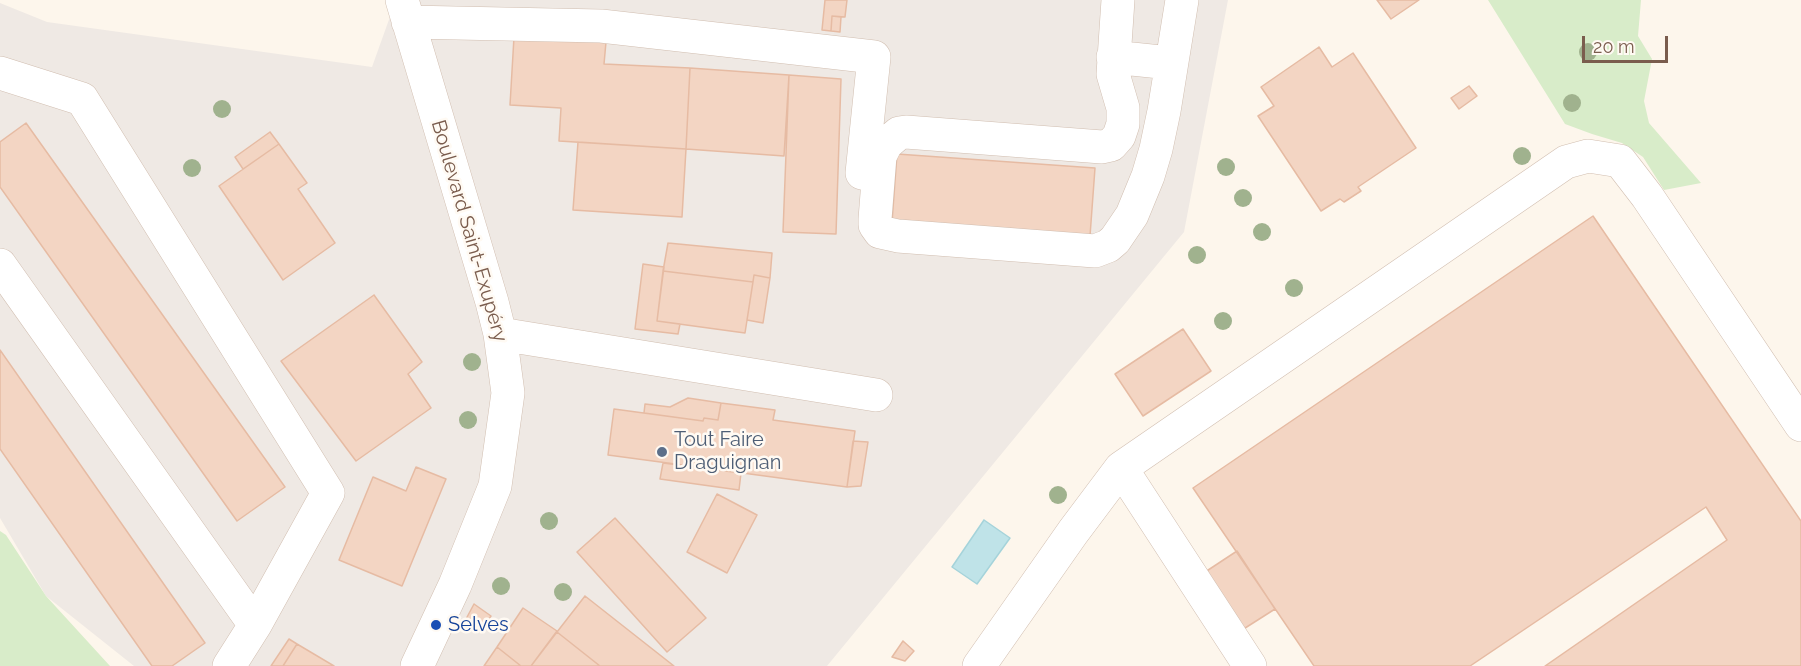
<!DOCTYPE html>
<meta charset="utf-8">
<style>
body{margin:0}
#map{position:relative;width:1801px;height:666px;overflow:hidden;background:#fdf6ec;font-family:Raleway,sans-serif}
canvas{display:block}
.scale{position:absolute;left:1582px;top:36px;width:86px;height:27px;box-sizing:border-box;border:3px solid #7a5c4d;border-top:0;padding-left:8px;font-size:18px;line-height:21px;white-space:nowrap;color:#7a5c4d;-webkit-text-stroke:4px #fffaf3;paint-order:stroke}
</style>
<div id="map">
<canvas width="1801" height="666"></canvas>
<div class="scale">20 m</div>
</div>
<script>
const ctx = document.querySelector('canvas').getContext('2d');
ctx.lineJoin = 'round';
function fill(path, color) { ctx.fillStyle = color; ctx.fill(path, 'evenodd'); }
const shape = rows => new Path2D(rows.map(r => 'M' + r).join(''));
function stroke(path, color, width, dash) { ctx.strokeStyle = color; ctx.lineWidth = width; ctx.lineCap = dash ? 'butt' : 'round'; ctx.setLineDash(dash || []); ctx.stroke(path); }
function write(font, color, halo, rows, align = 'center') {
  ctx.font = font + ' Raleway,sans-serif'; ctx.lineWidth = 5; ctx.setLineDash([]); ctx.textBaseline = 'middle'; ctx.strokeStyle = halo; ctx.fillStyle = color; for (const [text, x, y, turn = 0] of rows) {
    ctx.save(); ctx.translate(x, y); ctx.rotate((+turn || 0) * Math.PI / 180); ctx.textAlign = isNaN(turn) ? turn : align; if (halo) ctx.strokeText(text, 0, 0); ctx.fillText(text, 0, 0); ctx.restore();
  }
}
fill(shape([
 [396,0,1228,0,1184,232,827,666,134,666,46,596,0,518,0,3,47,22,372,67]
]), '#efe9e4');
fill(shape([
 [1488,0,1641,0,1638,36,1652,59,1644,101,1649,123,1701,183,1664,190,1643,157,1622,143,1592,134,1565,124],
 [0,531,6,535,46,596,110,666,0,666]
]), '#d8ecc9');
const water = shape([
 [984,520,1010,538,977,584,952,567,984,520]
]);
fill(water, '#bfe3e8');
stroke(water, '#a5d3da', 1.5);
const building = shape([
 [825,0,847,0,845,17,832,16,831,31,822,30,825,0],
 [1377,0,1419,0,1391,19,1377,0],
 [832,16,841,17,840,32,831,31,832,16],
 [514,37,606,42,604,64,690,68,686,149,559,141,561,108,510,105,514,37],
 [1319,47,1332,67,1353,53,1416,148,1358,187,1361,191,1344,202,1340,199,1321,211,1258,116,1274,106,1261,87,1319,47],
 [690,68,789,75,784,156,686,149,690,68],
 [789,75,841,79,836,234,783,232,789,75],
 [1469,86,1477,96,1459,109,1451,98,1469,86],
 [26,123,285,487,237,521,0,187,0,142,26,123],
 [270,132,279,144,243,169,235,157,270,132],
 [578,142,686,149,682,217,573,210,578,142],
 [279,144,307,183,298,189,335,243,283,280,219,186,279,144],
 [897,154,1095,168,1090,236,892,222,897,154],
 [1593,216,1801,521,1801,666,1545,666,1727,540,1706,507,1470,666,1314,666,1193,488,1593,216],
 [668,243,772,253,770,278,754,275,753,282,663,271,668,243],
 [643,264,664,267,657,321,680,324,678,334,635,329,643,264],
 [663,271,753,282,745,333,657,321,663,271],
 [754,275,770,278,763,323,747,320,754,275],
 [374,295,422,362,408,374,431,408,356,461,281,361,374,295],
 [1183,329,1211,371,1143,416,1115,374,1183,329],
 [0,350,205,643,172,666,152,666,0,449,0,350],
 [688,398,721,403,718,420,704,418,703,421,644,413,645,404,670,407,688,398],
 [721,403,775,410,773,420,855,431,847,487,608,455,614,409,703,421,704,418,718,420,721,403],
 [853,441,868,442,861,486,847,487,853,441],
 [663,463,741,473,739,490,660,479,663,463],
 [416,467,446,479,402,586,339,560,373,477,406,491,416,467],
 [717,494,757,515,727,573,687,552,717,494],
 [615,518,706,618,667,652,577,552,615,518],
 [1237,551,1275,609,1231,637,1193,580,1237,551],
 [585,596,674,666,600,666,557,632,585,596],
 [474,604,491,616,482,630,466,619,474,604],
 [523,608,557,631,531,666,521,666,497,647,523,608],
 [557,632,600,666,531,666,557,632],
 [289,639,297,644,283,666,271,666,289,639],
 [903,641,914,651,905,661,892,657,903,641],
 [297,644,334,666,283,666,297,644],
 [497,647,521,666,484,666,497,647]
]);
fill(building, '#f3d5c3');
stroke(building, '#e6bba3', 1.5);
const minor = shape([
 [402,0,492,302,500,334,508,393,495,486,455,585,417,666],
 [1118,0,1113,74,1123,108,1123,124,1119,136,1111,145,1102,147,906,132,899,133,886,144,880,156,875,219,875,225,880,232,898,236,1095,251,1108,246,1115,240,1132,215,1148,176,1156,149,1164,111,1182,0],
 [408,22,601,26,874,57,862,173],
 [1113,57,1170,63],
 [0,73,82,99,328,493,255,625,229,666],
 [0,265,255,625],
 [500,334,876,395],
 [1121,468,1250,666],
 [979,666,1073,532,1121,468,1566,162,1588,156,1620,161,1647,196,1801,425]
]);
stroke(minor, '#d1beb0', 34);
stroke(minor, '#fff', 33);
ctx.fillStyle = '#a0b28e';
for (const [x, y] of [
 [1588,52],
 [1572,103],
 [222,109],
 [1522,156],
 [1226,167],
 [192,168],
 [1243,198],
 [1262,232],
 [1197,255],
 [1294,288],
 [1223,321],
 [472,362],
 [468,420],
 [1058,495],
 [549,521],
 [501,586],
 [563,592]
]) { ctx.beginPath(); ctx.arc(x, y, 9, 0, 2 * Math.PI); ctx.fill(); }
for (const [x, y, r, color] of [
 [662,452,6,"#5c6f8a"],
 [436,625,6,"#1a4fb4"]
]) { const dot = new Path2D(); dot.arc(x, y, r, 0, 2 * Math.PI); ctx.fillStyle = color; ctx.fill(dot); stroke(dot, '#fffaf3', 2); }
write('20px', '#7a5c4d', '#fffaf3', [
 ["Boulevard Saint-Exupéry",469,231,74]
]);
write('20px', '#4e5e75', '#fffaf3', [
 ["Tout Faire",674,440],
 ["Draguignan",674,463]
], 'left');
write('20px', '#164399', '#fffaf3', [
 ["Selves",448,625]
], 'left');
</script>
